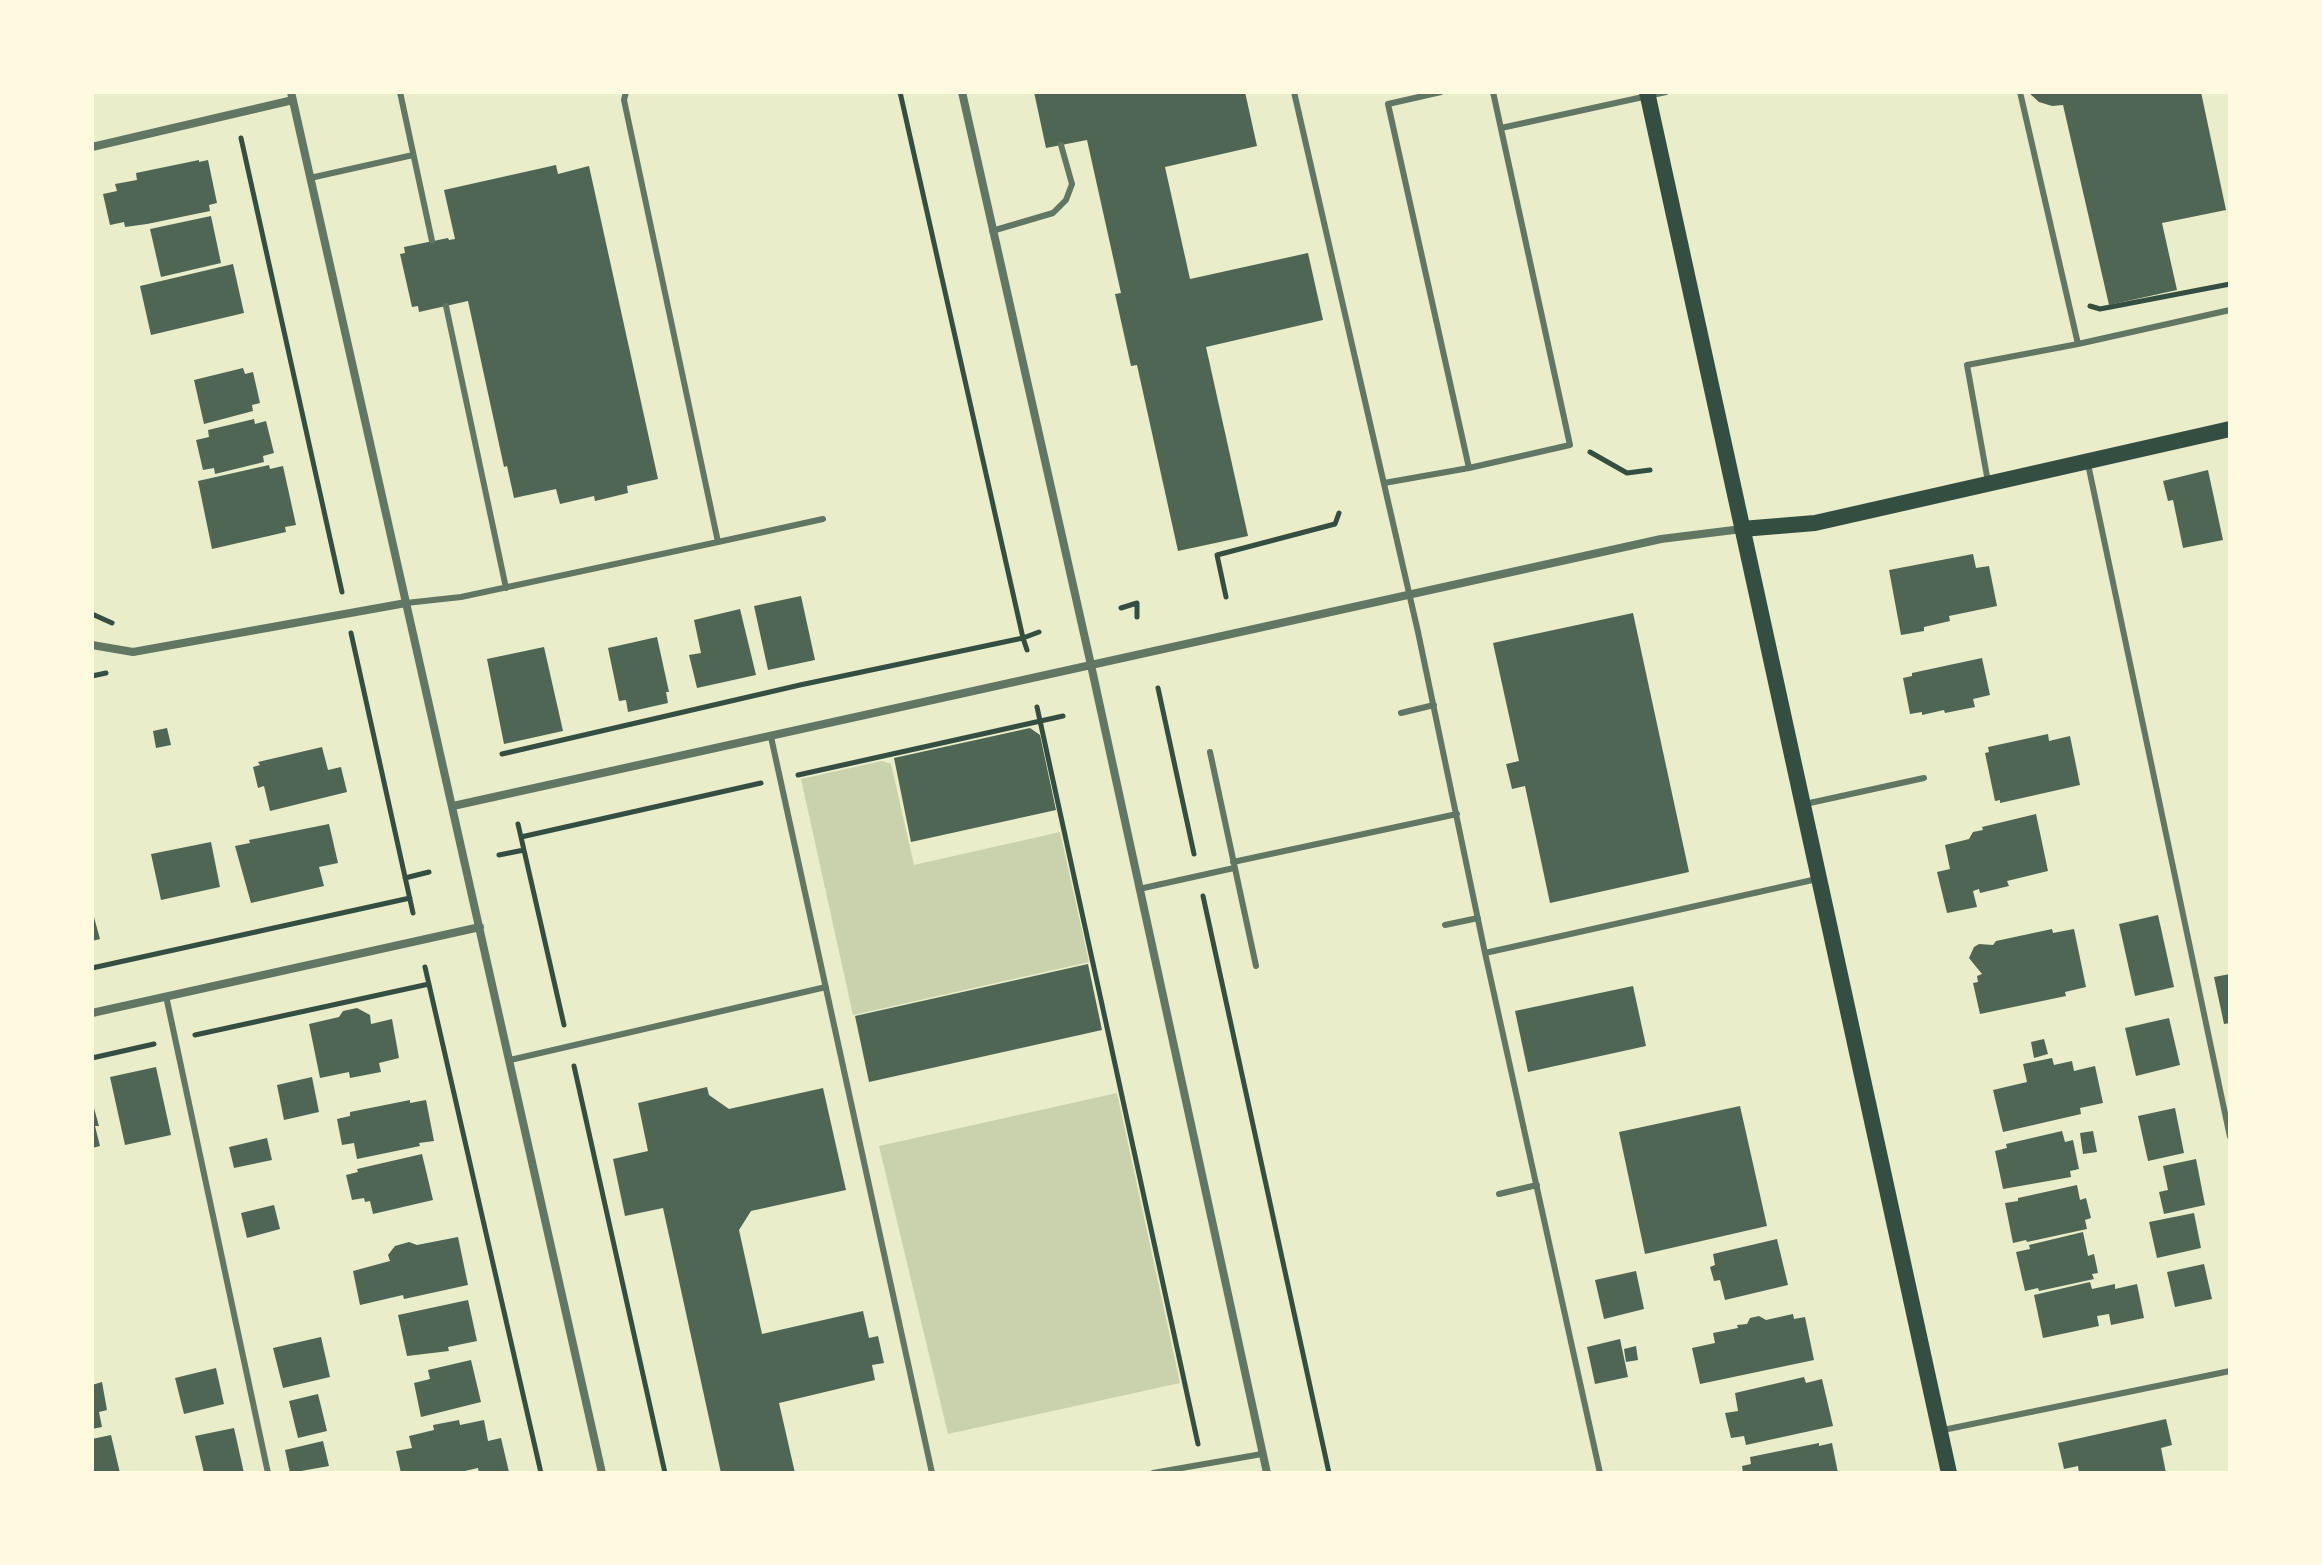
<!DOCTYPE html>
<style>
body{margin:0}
#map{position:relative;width:2322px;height:1565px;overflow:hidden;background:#e9edc9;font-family:Mulish,sans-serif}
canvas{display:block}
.frame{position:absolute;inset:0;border:94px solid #fefae0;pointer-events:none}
</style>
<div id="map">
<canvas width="2322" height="1565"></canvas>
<div class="frame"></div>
</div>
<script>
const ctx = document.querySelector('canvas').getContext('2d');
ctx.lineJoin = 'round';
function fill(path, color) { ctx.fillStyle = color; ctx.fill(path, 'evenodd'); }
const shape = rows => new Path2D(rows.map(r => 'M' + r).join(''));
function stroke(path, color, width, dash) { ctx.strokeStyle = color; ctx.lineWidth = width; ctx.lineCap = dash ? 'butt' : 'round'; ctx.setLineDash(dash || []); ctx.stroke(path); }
fill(shape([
 [882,761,891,764,914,865,1060,832,1089,962,853,1015,801,779],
 [1117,1093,1180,1383,948,1434,879,1146]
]), '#cad2ad');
fill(shape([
 [1034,92,1245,92,1257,146,1165,167,1190,279,1308,253,1323,320,1206,347,1248,536,1178,551,1137,365,1131,366,1115,294,1121,293,1087,140,1046,148],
 [2028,92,2201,92,2226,210,2162,223,2177,290,2109,305,2063,105,2052,106,2039,102],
 [199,160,199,162,208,160,217,203,209,205,210,211,147,224,125,227,124,222,110,225,103,194,117,191,115,184,137,180,136,173],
 [556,165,558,174,589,166,658,479,627,486,628,493,595,501,594,496,560,504,556,489,514,498,507,466,504,467,468,301,419,312,418,306,412,307,400,254,405,253,404,247,448,238,449,240,455,239,444,190],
 [211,216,221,263,161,277,150,229],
 [233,264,244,313,151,335,140,286],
 [243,368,245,374,253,372,260,403,252,405,253,411,204,424,194,380],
 [254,419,255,424,266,421,274,453,263,456,264,462,215,474,214,468,203,470,196,440,209,437,208,430],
 [269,465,270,469,283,466,296,525,285,527,286,532,212,549,198,481],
 [2208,470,2223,540,2183,548,2173,500,2168,501,2163,481],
 [1973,554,1976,568,1989,566,1997,606,1949,616,1950,621,1924,627,1924,631,1901,635,1889,570],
 [801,596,815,660,768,670,754,606],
 [740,609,756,675,697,688,689,655,701,653,694,620],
 [1633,613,1689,872,1550,903,1525,786,1512,789,1506,764,1519,761,1493,643],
 [657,637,669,692,666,692,668,703,628,712,626,700,619,701,608,648],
 [544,647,563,731,504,744,487,659],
 [1982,658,1990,695,1973,699,1975,707,1945,713,1944,710,1922,715,1922,712,1910,714,1903,678,1912,676,1912,673],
 [167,728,171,745,156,748,153,731],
 [1030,728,1040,735,1056,810,911,842,894,758],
 [2048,734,2049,741,2070,736,2080,785,2000,803,2000,800,1995,801,1985,753,1989,752,1988,747],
 [322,747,328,770,341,767,347,792,270,811,264,786,258,788,253,767,260,765,258,762],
 [2036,814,2048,871,2007,881,2009,886,1980,893,1979,889,1973,891,1977,907,1947,913,1937,872,1950,869,1945,845,1969,839,1973,832,1983,830,1982,827],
 [329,824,338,863,319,867,324,886,251,903,235,846,250,843,249,840],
 [211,842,220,887,161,900,151,854],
 [92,910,100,939,92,941],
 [2158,915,2174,987,2135,996,2119,924],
 [2052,929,2053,933,2074,929,2086,987,2065,992,2066,996,1980,1014,1973,983,1978,982,1977,976,1982,974,1969,958,1974,947,1979,944,1993,945,1996,941],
 [1088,964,1102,1030,869,1082,855,1016],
 [2230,974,2230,1023,2224,1024,2214,977],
 [1633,986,1646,1046,1528,1072,1515,1011],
 [357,1008,370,1015,371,1024,392,1019,399,1058,379,1063,381,1072,350,1078,349,1072,320,1078,309,1024,339,1017,343,1011],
 [2169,1018,2180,1065,2136,1076,2125,1028],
 [2044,1039,2048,1054,2034,1058,2031,1042],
 [2052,1058,2054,1065,2072,1061,2074,1071,2095,1066,2103,1103,2080,1108,2081,1114,2003,1132,1993,1090,2027,1082,2023,1064],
 [156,1067,171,1135,125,1145,110,1077],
 [312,1077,319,1112,284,1120,277,1085],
 [707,1087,709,1095,729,1109,823,1088,846,1190,751,1211,739,1230,762,1334,863,1311,869,1338,878,1336,884,1363,872,1365,875,1380,779,1403,795,1473,721,1473,663,1208,625,1216,613,1159,648,1151,638,1103],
 [410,1100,410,1103,426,1100,434,1141,419,1143,420,1146,357,1159,354,1143,342,1145,337,1119,350,1116,350,1112],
 [92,1101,99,1126,95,1126,100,1146,92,1148],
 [1740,1106,1767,1226,1645,1254,1619,1132],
 [2175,1108,2184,1153,2148,1161,2138,1116],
 [2062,1131,2065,1142,2073,1140,2079,1169,2070,1171,2071,1177,2003,1189,1995,1151,2007,1148,2006,1144],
 [2093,1131,2097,1152,2083,1154,2080,1133],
 [267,1138,272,1160,234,1168,229,1147],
 [422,1154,433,1200,373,1214,370,1201,365,1202,364,1198,352,1200,346,1175,358,1172,357,1169],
 [2196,1159,2205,1205,2164,1214,2159,1192,2168,1190,2163,1166],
 [2077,1185,2080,1200,2086,1198,2091,1218,2085,1220,2087,1229,2027,1242,2026,1240,2013,1243,2005,1203,2018,1201,2018,1198],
 [274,1205,280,1229,247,1238,241,1213],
 [2194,1213,2201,1248,2157,1258,2149,1222],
 [2083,1232,2088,1256,2094,1254,2098,1273,2092,1274,2094,1279,2039,1291,2038,1288,2025,1291,2016,1252,2030,1249,2029,1245],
 [458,1237,468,1285,404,1299,403,1295,360,1305,353,1271,390,1261,388,1255,395,1246,409,1242,417,1245],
 [1777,1239,1788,1285,1725,1300,1720,1280,1714,1281,1710,1267,1715,1265,1713,1254],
 [2204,1264,2212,1299,2175,1307,2167,1272],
 [1636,1271,1644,1309,1604,1319,1595,1280],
 [2090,1282,2092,1289,2115,1284,2115,1289,2137,1284,2144,1318,2111,1325,2109,1314,2097,1316,2099,1326,2043,1338,2034,1295],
 [468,1300,477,1341,448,1347,449,1351,407,1356,398,1315],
 [1793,1314,1794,1319,1805,1317,1814,1360,1700,1384,1692,1348,1715,1343,1713,1333,1738,1328,1737,1325,1747,1324,1750,1318,1759,1316,1766,1320],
 [321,1337,330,1377,283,1388,273,1348],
 [1620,1339,1628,1377,1595,1384,1587,1347],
 [1636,1346,1638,1360,1626,1362,1624,1349],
 [471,1360,481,1402,421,1417,414,1383,430,1379,428,1370],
 [216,1368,224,1404,184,1414,175,1378],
 [1804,1377,1806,1383,1822,1379,1833,1426,1746,1445,1744,1436,1731,1438,1725,1413,1738,1411,1735,1393],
 [102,1382,107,1410,99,1412,102,1427,92,1429,92,1385],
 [318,1394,327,1431,298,1438,289,1401],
 [2166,1419,2172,1445,2161,1448,2166,1473,2079,1473,2078,1466,2064,1469,2058,1443],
 [459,1420,460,1425,484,1420,488,1441,501,1438,509,1472,479,1473,478,1468,456,1473,418,1473,417,1471,401,1473,396,1451,412,1448,409,1436,434,1430,433,1425],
 [234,1428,244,1473,204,1473,195,1436],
 [111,1435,120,1473,92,1473,92,1439],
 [323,1441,329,1466,290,1473,285,1450],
 [1819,1443,1819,1446,1832,1443,1838,1473,1743,1473,1742,1466,1751,1464,1750,1457]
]), '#4f6655');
stroke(shape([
 [241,138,342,592],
 [2090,306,2100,309,2230,284],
 [1590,452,1627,473,1650,470],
 [1226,597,1217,555,1335,524,1339,513],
 [1121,608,1137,603,1137,617],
 [92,614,112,623],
 [351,633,413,913],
 [1027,650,1023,638,1039,632],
 [92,676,106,673],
 [1158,688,1194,854],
 [1037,707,1198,1444],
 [502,754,800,685,1023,638,900,92],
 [798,775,1063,716],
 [518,824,564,1025],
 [521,837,761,783],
 [499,855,524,850],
 [405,878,429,872],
 [1203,896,1329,1473],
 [425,967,541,1473],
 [92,968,410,898],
 [195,1035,429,984],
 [92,1058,154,1044],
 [574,1066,665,1473]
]), '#344e41', 5);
stroke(shape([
 [400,92,432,241],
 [1294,92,1418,632,1485,953,1600,1473],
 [1441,92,1388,104,1469,468,1570,445,1493,92],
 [2020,92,2078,344,2230,310],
 [1501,128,1666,92],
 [310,178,413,155],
 [992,231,1053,213,1066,200,1072,184,1061,145],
 [446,306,506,588],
 [2088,464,2230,1137],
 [1988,482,1967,365,2078,344],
 [1384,483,1469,468],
 [718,542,823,519],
 [406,603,461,597,718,542,624,100,626,92],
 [1401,713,1434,705],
 [771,737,932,1473],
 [1210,752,1256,966],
 [1805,804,1924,778],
 [1233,862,1457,814],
 [1139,889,1234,868],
 [1445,925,1478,918],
 [1485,953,1817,879],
 [166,996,268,1473],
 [510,1060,826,987],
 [1499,1194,1537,1185],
 [1943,1430,2230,1371],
 [1153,1473,1262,1454]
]), '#617663', 6);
stroke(shape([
 [291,92,602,1473],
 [962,92,1091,665,1267,1473],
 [92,147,293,100],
 [92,645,133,652,406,603],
 [453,806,1661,539,1742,529],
 [92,1013,480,927]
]), '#617663', 8);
stroke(shape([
 [1647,92,1949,1473],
 [1742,529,1815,523,2230,429]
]), '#344e41', 16);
</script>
